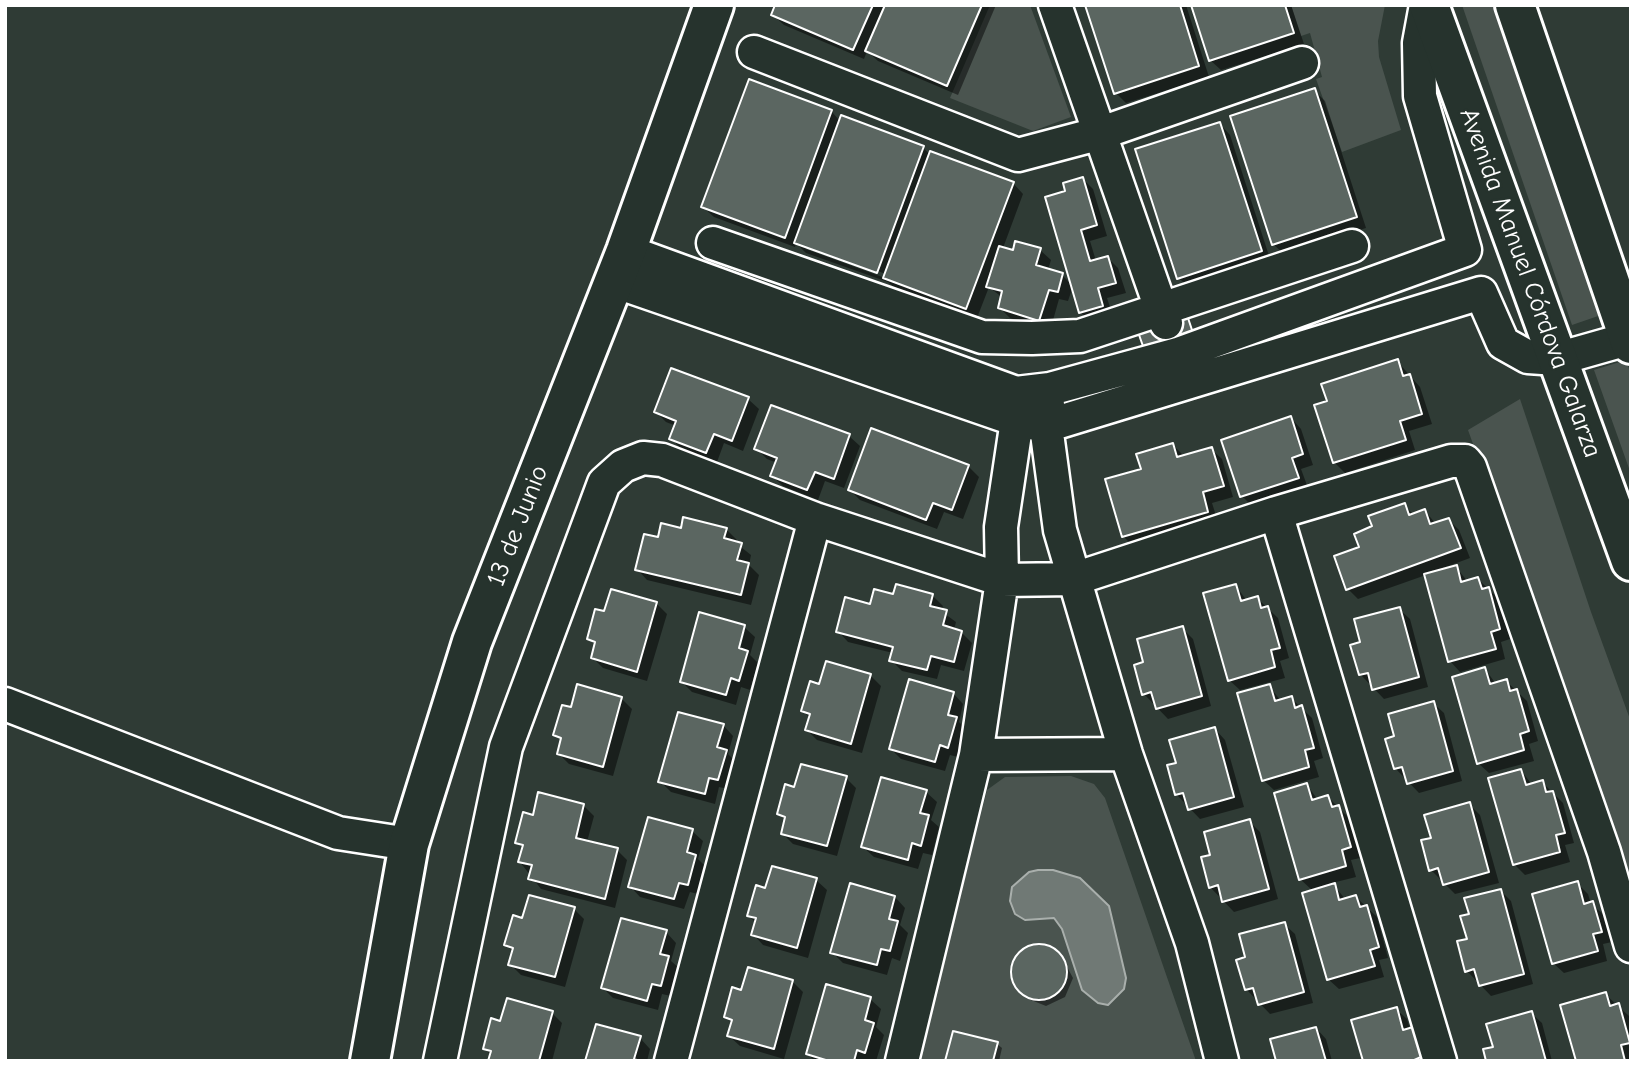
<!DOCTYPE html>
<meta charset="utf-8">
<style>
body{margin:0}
#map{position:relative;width:1636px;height:1066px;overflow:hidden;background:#2f3b35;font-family:"Comic Neue",sans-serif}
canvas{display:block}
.frame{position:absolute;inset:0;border:7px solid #fff;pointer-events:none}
</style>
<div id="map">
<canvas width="1636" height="1066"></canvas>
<div class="frame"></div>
</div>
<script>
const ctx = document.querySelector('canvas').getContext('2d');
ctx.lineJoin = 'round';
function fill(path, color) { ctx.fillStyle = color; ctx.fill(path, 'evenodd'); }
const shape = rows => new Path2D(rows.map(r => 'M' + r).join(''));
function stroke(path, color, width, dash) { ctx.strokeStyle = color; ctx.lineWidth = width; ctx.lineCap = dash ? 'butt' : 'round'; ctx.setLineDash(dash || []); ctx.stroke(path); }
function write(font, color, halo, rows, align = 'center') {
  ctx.font = font + ' "Comic Neue",sans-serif'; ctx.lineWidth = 5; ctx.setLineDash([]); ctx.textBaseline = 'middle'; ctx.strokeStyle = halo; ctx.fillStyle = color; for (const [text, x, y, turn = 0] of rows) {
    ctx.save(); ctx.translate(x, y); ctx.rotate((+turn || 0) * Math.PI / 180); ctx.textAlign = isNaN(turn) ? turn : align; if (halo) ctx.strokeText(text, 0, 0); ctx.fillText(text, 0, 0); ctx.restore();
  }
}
fill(shape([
 [990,5,1030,5,1071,117,1033,131,950,98],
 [1291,5,1385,5,1378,41,1379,57,1401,130,1342,152,1316,79,1322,77,1310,33,1301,36],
 [1462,5,1493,5,1604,314,1572,325],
 [1626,360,1631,375,1631,474,1594,370],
 [1520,399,1591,612,1631,722,1631,885,1468,430],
 [1071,776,1094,784,1105,798,1196,1061,919,1061,987,790,1005,777]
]), '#4a544f');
const water = shape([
 [1038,870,1053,870,1080,878,1109,906,1126,978,1124,989,1108,1005,1098,1003,1082,990,1062,929,1054,918,1025,920,1015,914,1010,901,1012,887,1029,872,1038,870]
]);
fill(water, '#707975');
stroke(water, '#a9afac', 2);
fill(shape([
 [777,5,996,5,958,95,878,61,867,51,864,59,784,25,773,15],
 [1087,5,1186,5,1209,77,1126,103,1116,93],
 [1193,5,1291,5,1304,44,1221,70,1210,60],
 [1314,90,1325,101,1366,228,1284,254,1273,244],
 [831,111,840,121,923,148,931,155,1013,183,1023,194,1003,248,1014,252,1040,250,1051,260,1048,270,1062,275,1072,285,1068,192,1083,179,1093,189,1107,236,1090,241,1096,261,1108,258,1118,268,1126,293,1107,298,1113,316,1091,322,1080,312,1073,286,1068,301,1059,299,1050,331,1010,318,1000,308,1003,298,989,287,977,318,895,288,888,282,806,253,796,243,795,247,714,217,703,207],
 [806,245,886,274,885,278,806,249],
 [1220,124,1230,135,1271,262,1189,288,1179,278],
 [1397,361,1420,387,1432,424,1409,431,1415,450,1345,473,1334,462,1329,402],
 [748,399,759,409,743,451,724,443,717,462,681,449,671,438,676,426,666,422,656,412],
 [772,408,849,436,860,446,844,488,825,481,818,500,783,486,772,476,777,463,767,459,757,449],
 [1291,418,1301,429,1313,465,1301,469,1308,488,1252,506,1242,496],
 [1173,445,1183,455,1211,449,1222,459,1233,497,1212,503,1218,522,1134,547,1124,537,1143,470],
 [968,466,979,477,963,519,944,512,937,529,860,500,850,490],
 [1404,505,1414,515,1425,511,1436,524,1449,520,1459,530,1470,558,1443,568,1444,571,1456,567,1468,582,1478,579,1499,599,1510,639,1501,642,1505,659,1460,672,1450,661,1426,575,1358,599,1348,589,1361,549,1375,527],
 [685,519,727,530,737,540,736,543,751,555,749,565,759,575,751,605,647,580,637,569,659,539,682,530],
 [1236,586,1247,601,1257,598,1278,618,1289,658,1280,661,1285,678,1240,690,1229,680],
 [932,595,943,606,941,611,956,622,954,630,961,632,972,643,964,671,941,665,937,679,902,671,891,660,893,653,848,642,838,631,872,606,895,597],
 [656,603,667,614,647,681,603,668,593,658,596,646,589,639,606,614],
 [1399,609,1410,619,1428,687,1384,699,1360,674,1362,643],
 [744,627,755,637,750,655,758,663,750,690,741,687,736,705,692,692,682,682],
 [742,631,745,631,738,657,735,656],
 [1182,628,1193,639,1211,706,1168,719,1144,694,1146,663],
 [1485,669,1496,684,1506,681,1527,701,1538,741,1529,744,1534,761,1489,773,1478,763],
 [870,675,881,686,862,753,817,740,807,730,810,718,803,711,820,686],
 [1269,686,1281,701,1291,698,1312,718,1323,758,1314,761,1319,777,1274,790,1263,780],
 [953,693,963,704,959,722,966,729,958,757,950,755,945,771,901,759,891,749],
 [622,699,632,709,613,776,569,764,559,754,562,741,555,734,572,709],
 [1433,703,1444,713,1462,781,1419,793,1395,768,1397,737],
 [723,725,733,736,728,754,736,762,728,789,719,787,715,804,671,792,660,781],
 [1215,729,1225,740,1244,807,1200,819,1176,794,1178,764],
 [1521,770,1532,785,1542,782,1563,803,1574,843,1565,845,1570,862,1525,875,1514,864],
 [846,778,856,788,837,856,793,844,782,833,786,821,779,814,796,789],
 [1307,785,1318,800,1328,797,1349,818,1360,858,1351,860,1356,877,1332,883,1346,900,1356,897,1377,917,1388,958,1379,960,1384,977,1339,989,1328,979,1313,891,1300,879],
 [926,792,937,802,931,820,939,827,932,855,923,853,918,869,874,857,863,847],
 [1469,804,1480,815,1499,883,1455,894,1431,870,1433,839],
 [584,806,594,816,587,842,617,850,627,860,615,908,541,889,520,862,524,849,517,842,534,817],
 [1249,821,1260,832,1278,899,1234,912,1210,887,1212,856],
 [692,831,703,841,698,859,706,867,698,894,690,892,684,909,640,897,630,886],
 [773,868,816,880,827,890,808,958,763,945,753,934,756,923,749,916,767,890],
 [1577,883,1588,894,1591,904,1603,914,1612,942,1603,944,1607,961,1564,973,1553,963],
 [1501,891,1511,901,1533,984,1491,996,1467,971,1471,915],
 [895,897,905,908,900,925,908,933,900,961,892,958,887,975,843,963,832,952],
 [574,909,584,919,565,987,521,975,510,964,514,952,506,945,523,920],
 [1284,924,1295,934,1313,1003,1270,1014,1246,989,1248,958],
 [666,932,676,943,671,961,679,968,671,996,662,994,658,1010,613,998,603,988],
 [1039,944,1059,952,1073,978,1065,997,1046,1006,1026,998,1012,973,1019,952],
 [792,981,803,992,784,1059,740,1046,729,1036,733,1024,725,1017,742,992],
 [1605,994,1629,1016,1631,1061,1578,1061],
 [870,999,881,1009,876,1027,884,1035,876,1061,815,1061,807,1054],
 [1396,1009,1407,1019,1410,1030,1423,1039,1428,1061,1364,1061],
 [552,1013,562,1023,552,1061,490,1061,492,1056,485,1049,501,1023],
 [1531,1013,1542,1023,1552,1061,1488,1061,1495,1048],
 [1316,1028,1326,1039,1332,1061,1278,1061],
 [640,1038,650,1049,647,1061,587,1061],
 [997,1044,1002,1048,999,1061,947,1061]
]), '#0007');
const building = shape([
 [775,5,873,5,853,50,771,15,775,5],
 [885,5,982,5,947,86,865,51,885,5],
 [1085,5,1180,5,1199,66,1114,94,1085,5],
 [1191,5,1285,5,1294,33,1209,61,1191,5],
 [749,79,832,110,785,238,701,207,749,79],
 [1315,88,1357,217,1272,245,1230,116,1315,88],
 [841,115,924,146,877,273,794,243,841,115],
 [1220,122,1262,251,1177,279,1135,149,1220,122],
 [930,151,1014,182,966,309,883,278,930,151],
 [1083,177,1097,225,1081,230,1090,261,1108,256,1116,283,1098,288,1103,306,1079,313,1045,197,1065,191,1063,183,1083,177],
 [1015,241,1041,248,1036,265,1063,273,1058,292,1049,290,1039,321,998,308,1002,291,986,287,999,246,1013,250,1015,241],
 [1187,315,1193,333,1144,349,1138,332,1187,315],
 [1398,359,1403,376,1410,374,1422,414,1400,421,1406,440,1333,463,1314,405,1327,401,1321,384,1398,359],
 [671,368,749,397,732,441,714,434,706,453,669,439,676,421,654,412,671,368],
 [771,405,850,434,834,479,815,472,807,490,770,476,777,458,754,449,771,405],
 [1291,416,1303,454,1292,458,1299,478,1240,497,1221,440,1291,416],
 [871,428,969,465,952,510,933,503,926,520,848,490,871,428],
 [1173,443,1177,457,1212,447,1224,486,1203,492,1208,512,1122,537,1105,479,1141,469,1136,454,1173,443],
 [1405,503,1409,515,1425,509,1430,524,1449,518,1461,548,1346,590,1334,556,1359,547,1354,534,1372,526,1368,516,1405,503],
 [683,517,727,528,724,538,742,543,737,560,749,563,741,595,635,570,644,534,658,537,661,523,681,528,683,517],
 [1457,565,1461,582,1478,577,1482,589,1489,587,1500,629,1491,632,1496,649,1448,662,1424,574,1457,565],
 [896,584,933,594,930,606,947,610,943,625,962,631,954,662,931,656,927,670,889,661,893,647,836,632,845,597,870,604,874,589,893,594,896,584],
 [1236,584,1241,601,1258,596,1261,608,1268,606,1280,648,1271,650,1275,667,1228,681,1203,593,1236,584],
 [611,589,657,602,637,672,591,658,595,642,587,639,595,609,604,611,611,589],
 [1400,607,1419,677,1372,690,1368,673,1359,675,1350,645,1360,642,1354,619,1400,607],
 [699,612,745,625,739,648,748,651,739,681,731,678,726,695,680,682,699,612],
 [1183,626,1202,696,1156,709,1151,692,1142,695,1134,665,1143,662,1137,639,1183,626],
 [826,661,871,674,851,744,805,730,810,714,801,711,810,681,819,684,826,661],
 [1485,667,1490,684,1507,679,1510,691,1517,689,1529,731,1520,734,1524,750,1477,764,1452,677,1485,667],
 [909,679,954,692,948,715,957,717,948,748,940,745,935,762,889,749,909,679],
 [577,684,622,697,603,767,557,754,561,738,553,735,562,705,571,707,577,684],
 [1270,684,1275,701,1292,696,1295,708,1302,705,1314,748,1305,750,1309,767,1262,781,1237,693,1270,684],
 [1434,701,1453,771,1407,784,1402,767,1394,769,1385,739,1394,736,1388,714,1434,701],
 [678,712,724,724,717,747,727,750,718,780,709,778,705,794,658,782,678,712],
 [1215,727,1234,797,1188,810,1183,793,1175,795,1167,765,1176,763,1169,740,1215,727],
 [801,764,847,776,827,846,781,834,785,817,777,814,785,784,794,787,801,764],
 [1521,769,1526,785,1543,780,1546,792,1553,791,1565,833,1556,835,1560,852,1513,865,1488,778,1521,769],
 [881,777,927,790,920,813,929,815,921,846,912,843,908,860,861,847,881,777],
 [1307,783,1312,800,1328,795,1332,807,1339,805,1351,847,1342,850,1346,866,1299,880,1274,793,1307,783],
 [538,792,584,804,576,838,618,848,605,899,528,879,532,865,518,862,523,845,515,843,523,812,533,815,538,792],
 [1470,802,1489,872,1443,885,1438,868,1429,871,1421,840,1431,838,1424,815,1470,802],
 [648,817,693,829,687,852,696,855,688,885,679,883,674,899,628,887,648,817],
 [1250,819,1269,889,1222,902,1218,885,1209,888,1201,857,1210,855,1204,832,1250,819],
 [772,866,817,878,797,948,751,935,756,918,747,916,756,885,765,888,772,866],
 [1578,881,1584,904,1593,901,1602,932,1593,934,1598,951,1552,964,1532,894,1578,881],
 [850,883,895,896,889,919,898,921,890,951,881,949,877,965,830,953,850,883],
 [1335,883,1339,900,1356,895,1360,907,1367,905,1379,947,1370,950,1375,966,1327,980,1302,893,1335,883],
 [1501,889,1524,974,1479,986,1474,969,1465,972,1457,941,1467,939,1460,916,1469,914,1464,898,1501,889],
 [529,895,575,907,555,977,508,965,513,948,504,945,513,915,522,918,529,895],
 [621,918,667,930,660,954,669,956,661,986,652,984,647,1001,601,988,621,918],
 [1285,922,1304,992,1258,1005,1253,988,1245,990,1236,960,1245,957,1239,934,1285,922],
 '1011 972a28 28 0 1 1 56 0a28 28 0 1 1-56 0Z',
 [748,967,793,980,774,1049,727,1036,732,1020,724,1017,732,987,741,990,748,967],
 [826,984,871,997,865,1020,874,1023,865,1053,857,1050,854,1061,829,1061,806,1054,826,984],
 [1606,992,1610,1006,1619,1003,1630,1043,1621,1045,1625,1061,1576,1061,1560,1005,1606,992],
 [507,998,553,1011,539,1061,488,1061,491,1051,483,1049,491,1018,500,1021,507,998],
 [1397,1007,1403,1030,1413,1027,1421,1057,1412,1061,1363,1061,1351,1020,1397,1007],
 [1532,1011,1546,1061,1486,1061,1483,1049,1493,1047,1486,1024,1532,1011],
 [596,1024,641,1036,634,1059,639,1061,585,1061,596,1024],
 [1316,1027,1326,1061,1276,1061,1270,1039,1316,1027],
 [953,1031,998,1042,993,1061,945,1061,953,1031]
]);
fill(building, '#5b6661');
stroke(building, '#fff', 2);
const street = shape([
 [1055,5,1166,323],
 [754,52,1018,155,1101,133,1302,63],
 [713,243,982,337,1032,338,1080,336,1352,246],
 [626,251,1016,393,1050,389,1178,354,1465,250,1420,96,1419,43,1426,5],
 [614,281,1017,420,1046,426,1481,293,1503,343,1528,357,1557,359,1631,338],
 [1048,405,1046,426,1060,530,1126,754,1192,943,1222,1061],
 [1276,513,1440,1061],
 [5,704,338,833,409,844],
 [976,755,1126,754],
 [440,1061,506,747,604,483,623,466,643,458,662,460,815,519,1002,580,1074,579,1276,513,1451,461,1465,461,1470,467,1604,852,1631,946],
 [671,1061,815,519],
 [902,1061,976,755,1002,580,1001,527,1017,420,1016,399]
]);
const secondary = shape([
 [370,1061,409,844,472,642,626,251,714,5]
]);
const primary = shape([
 [1429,5,1631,561],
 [1515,5,1631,344]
]);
stroke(street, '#fff', 37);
stroke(secondary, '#fff', 44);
stroke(primary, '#fff', 44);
stroke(street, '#26332d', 32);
stroke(secondary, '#26332d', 38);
stroke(primary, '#26332d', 38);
write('26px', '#fff', '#26332d', [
 ["Avenida Manuel Córdova Galarza",1530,283,70],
 ["13 de Junio",518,526,-69]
]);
</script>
